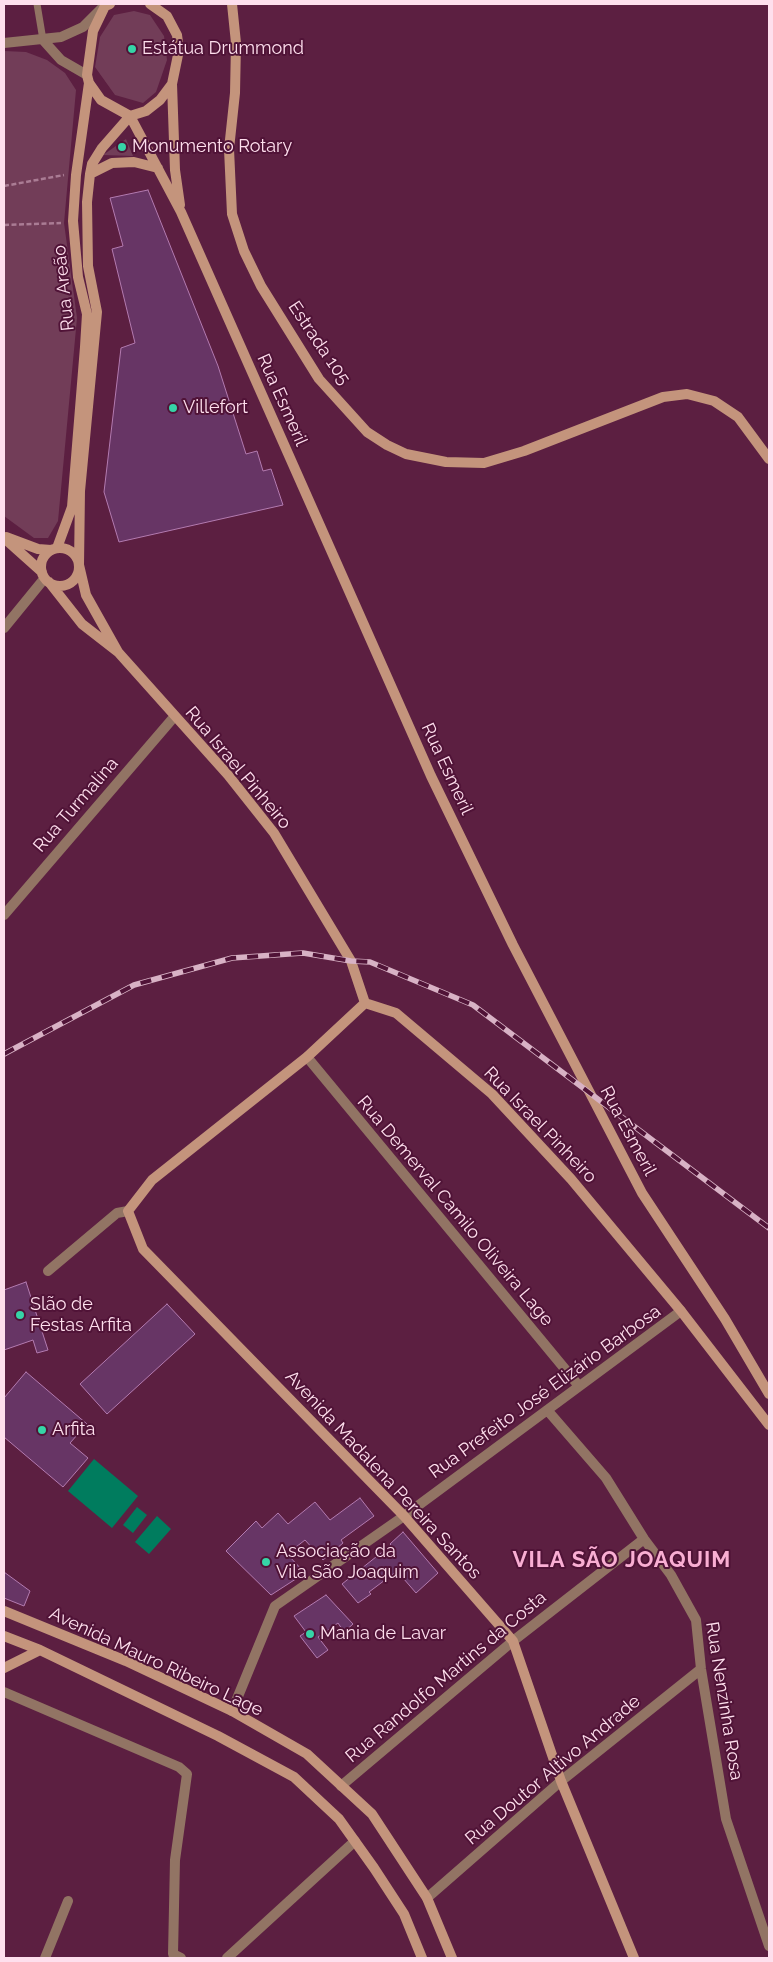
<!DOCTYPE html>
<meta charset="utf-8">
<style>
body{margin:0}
#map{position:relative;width:773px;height:1962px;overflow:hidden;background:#5c1f41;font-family:Raleway,sans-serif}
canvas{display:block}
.frame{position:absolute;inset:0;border:5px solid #fedfed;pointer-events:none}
</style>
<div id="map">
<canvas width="773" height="1962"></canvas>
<div class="frame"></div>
</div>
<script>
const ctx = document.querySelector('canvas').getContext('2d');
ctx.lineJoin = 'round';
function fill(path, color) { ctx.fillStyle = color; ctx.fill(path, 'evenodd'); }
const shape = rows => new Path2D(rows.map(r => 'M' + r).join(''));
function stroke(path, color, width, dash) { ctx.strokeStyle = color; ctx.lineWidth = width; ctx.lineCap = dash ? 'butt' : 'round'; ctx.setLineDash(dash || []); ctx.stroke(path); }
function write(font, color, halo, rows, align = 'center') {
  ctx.font = font + ' Raleway,sans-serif'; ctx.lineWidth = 4; ctx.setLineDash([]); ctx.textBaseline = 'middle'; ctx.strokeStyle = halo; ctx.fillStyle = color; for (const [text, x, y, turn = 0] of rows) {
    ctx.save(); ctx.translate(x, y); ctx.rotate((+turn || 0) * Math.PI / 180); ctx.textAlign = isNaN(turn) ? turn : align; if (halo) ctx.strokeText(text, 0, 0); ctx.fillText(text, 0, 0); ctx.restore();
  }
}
fill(shape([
 [134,11,150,15,164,36,167,60,156,92,143,103,115,95,95,67,100,37,114,15],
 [4,51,26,52,47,60,65,73,76,90,64,223,77,318,58,521,48,538,34,538,4,516],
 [126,139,133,156,103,155]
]), '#723d58');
fill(shape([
 [94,1459,138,1496,112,1528,68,1491],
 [137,1507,147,1515,133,1533,123,1525],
 [157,1516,171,1529,149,1554,135,1542]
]), '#007c5e');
const building = shape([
 [148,190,218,366,246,454,257,451,263,471,271,469,283,505,119,542,104,492,121,348,135,343,112,249,123,246,110,198,148,190],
 [26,1282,48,1350,37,1353,33,1340,4,1350,4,1290,26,1282],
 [167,1304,195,1334,107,1414,80,1384,167,1304],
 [26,1372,87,1424,70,1443,88,1458,63,1487,4,1437,4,1398,26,1372],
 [360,1498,374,1516,341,1540,343,1543,323,1560,305,1540,287,1554,305,1573,271,1595,226,1551,256,1521,262,1528,278,1513,288,1524,315,1502,330,1520,360,1498],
 [403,1532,438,1573,416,1593,397,1571,369,1592,371,1594,358,1603,342,1584,391,1545,390,1544,403,1532],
 [4,1572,30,1591,24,1606,4,1598,4,1572],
 [326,1595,353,1624,344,1632,338,1623,318,1637,328,1650,317,1658,300,1636,306,1632,294,1616,326,1595]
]);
fill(building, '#673565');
stroke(building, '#b37bb0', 1);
stroke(shape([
 [4,186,64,175],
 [4,225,61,223]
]), '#aa7c94', 2.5, [5, 2.5]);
stroke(shape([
 [37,4,43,40]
]), '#927464', 7);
stroke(shape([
 [43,40,61,60,87,75],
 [4,43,61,37,83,27,104,6],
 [4,628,44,579],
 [4,915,174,717],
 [307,1057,579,1386],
 [48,1271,117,1213,128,1211],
 [548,1411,606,1478,644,1539,671,1575,696,1620,701,1669,726,1819,769,1946],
 [4,1692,179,1767,187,1774,175,1860,173,1954,181,1958],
 [232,1711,275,1606,404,1516,681,1311],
 [341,1786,513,1641,644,1539],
 [427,1898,561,1781,701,1669],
 [45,1958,68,1901],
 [227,1958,355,1841]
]), '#927464', 10);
stroke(shape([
 [110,4,105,6,93,31,87,75,89,83,101,100,130,116,146,111,160,100,172,84],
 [150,4,167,16,177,35,179,50,172,84,175,170,180,205],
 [232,4,236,43,235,93,229,149,232,214,244,251,261,286,319,379,367,432,387,445,406,454,446,462,484,463,524,451,663,397,687,394,714,401,738,417,769,459],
 [90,174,112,163,134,162,158,168],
 [6,537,38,549,51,550],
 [4,538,42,572],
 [57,548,72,507,85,347,87,314,78,277,73,221,76,175,89,83],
 '41 567a19 19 0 1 1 38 0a19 19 0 1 1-38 0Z',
 [49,582,82,624,118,652,228,775,274,833,351,961,365,1003],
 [118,652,86,595,79,565,80,491,97,312,88,266,87,202,90,174,92,164,102,148,130,116,181,212,431,776,513,945,642,1193,725,1319,769,1394],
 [365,1003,307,1057,152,1180,128,1211,143,1249,404,1516,513,1641,561,1781,634,1958],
 [365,1003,396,1013,492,1094,571,1179,681,1311,769,1425],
 [4,1611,126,1661,232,1711,307,1754,372,1814,427,1898,452,1958],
 [4,1636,40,1650,218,1736,294,1777,339,1819,374,1868,404,1914,422,1958],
 [4,1668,40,1650]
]), '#c4947c', 10);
const rail = shape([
 [4,1054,134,985,232,958,303,953,351,961,370,962,473,1005,769,1228]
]);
stroke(rail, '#d8b2c5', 5.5);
stroke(rail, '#501337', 4, [11]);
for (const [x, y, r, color] of [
 [132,49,5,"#36d4a7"],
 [122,147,5,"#36d4a7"],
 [173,408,5,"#36d4a7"],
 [20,1315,5,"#36d4a7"],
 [42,1430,5,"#36d4a7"],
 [266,1562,5,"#36d4a7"],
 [310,1634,5,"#36d4a7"]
]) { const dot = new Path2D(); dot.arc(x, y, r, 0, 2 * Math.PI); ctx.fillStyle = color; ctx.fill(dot); stroke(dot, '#501337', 2); }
write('18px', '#fedfed', '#501337', [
 ["Estátua Drummond",142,49],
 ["Monumento Rotary",132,147],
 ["Villefort",183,408],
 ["Slão de",30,1305],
 ["Festas Arfita",30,1326],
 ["Arfita",52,1430],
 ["Associação da",276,1552],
 ["Vila São Joaquim",276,1573],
 ["Mania de Lavar",320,1634]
], 'left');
write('18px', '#fedfed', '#501337', [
 ["Rua Areão",64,288,-96],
 ["Estrada 105",319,343,56],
 ["Rua Esmeril",282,400,66],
 ["Rua Israel Pinheiro",238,768,50],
 ["Rua Esmeril",447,769,65],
 ["Rua Turmalina",76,805,-49],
 ["Rua Israel Pinheiro",540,1125,46],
 ["Rua Esmeril",628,1131,62],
 ["Rua Demerval Camilo Oliveira Lage",455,1211,50],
 ["Rua Prefeito José Elizário Barbosa",545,1392,-36],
 ["Avenida Madalena Pereira Santos",383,1475,47],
 ["Avenida Mauro Ribeiro Lage",156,1662,25],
 ["Rua Randolfo Martins da Costa",446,1677,-40],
 ["Rua Nenzinha Rosa",724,1701,81],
 ["Rua Doutor Altivo Andrade",553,1770,-40]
]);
ctx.letterSpacing = '1px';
write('bold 22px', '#f9aed3', '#501337', [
 ["VILA SÃO JOAQUIM",622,1560]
]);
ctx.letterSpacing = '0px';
</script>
